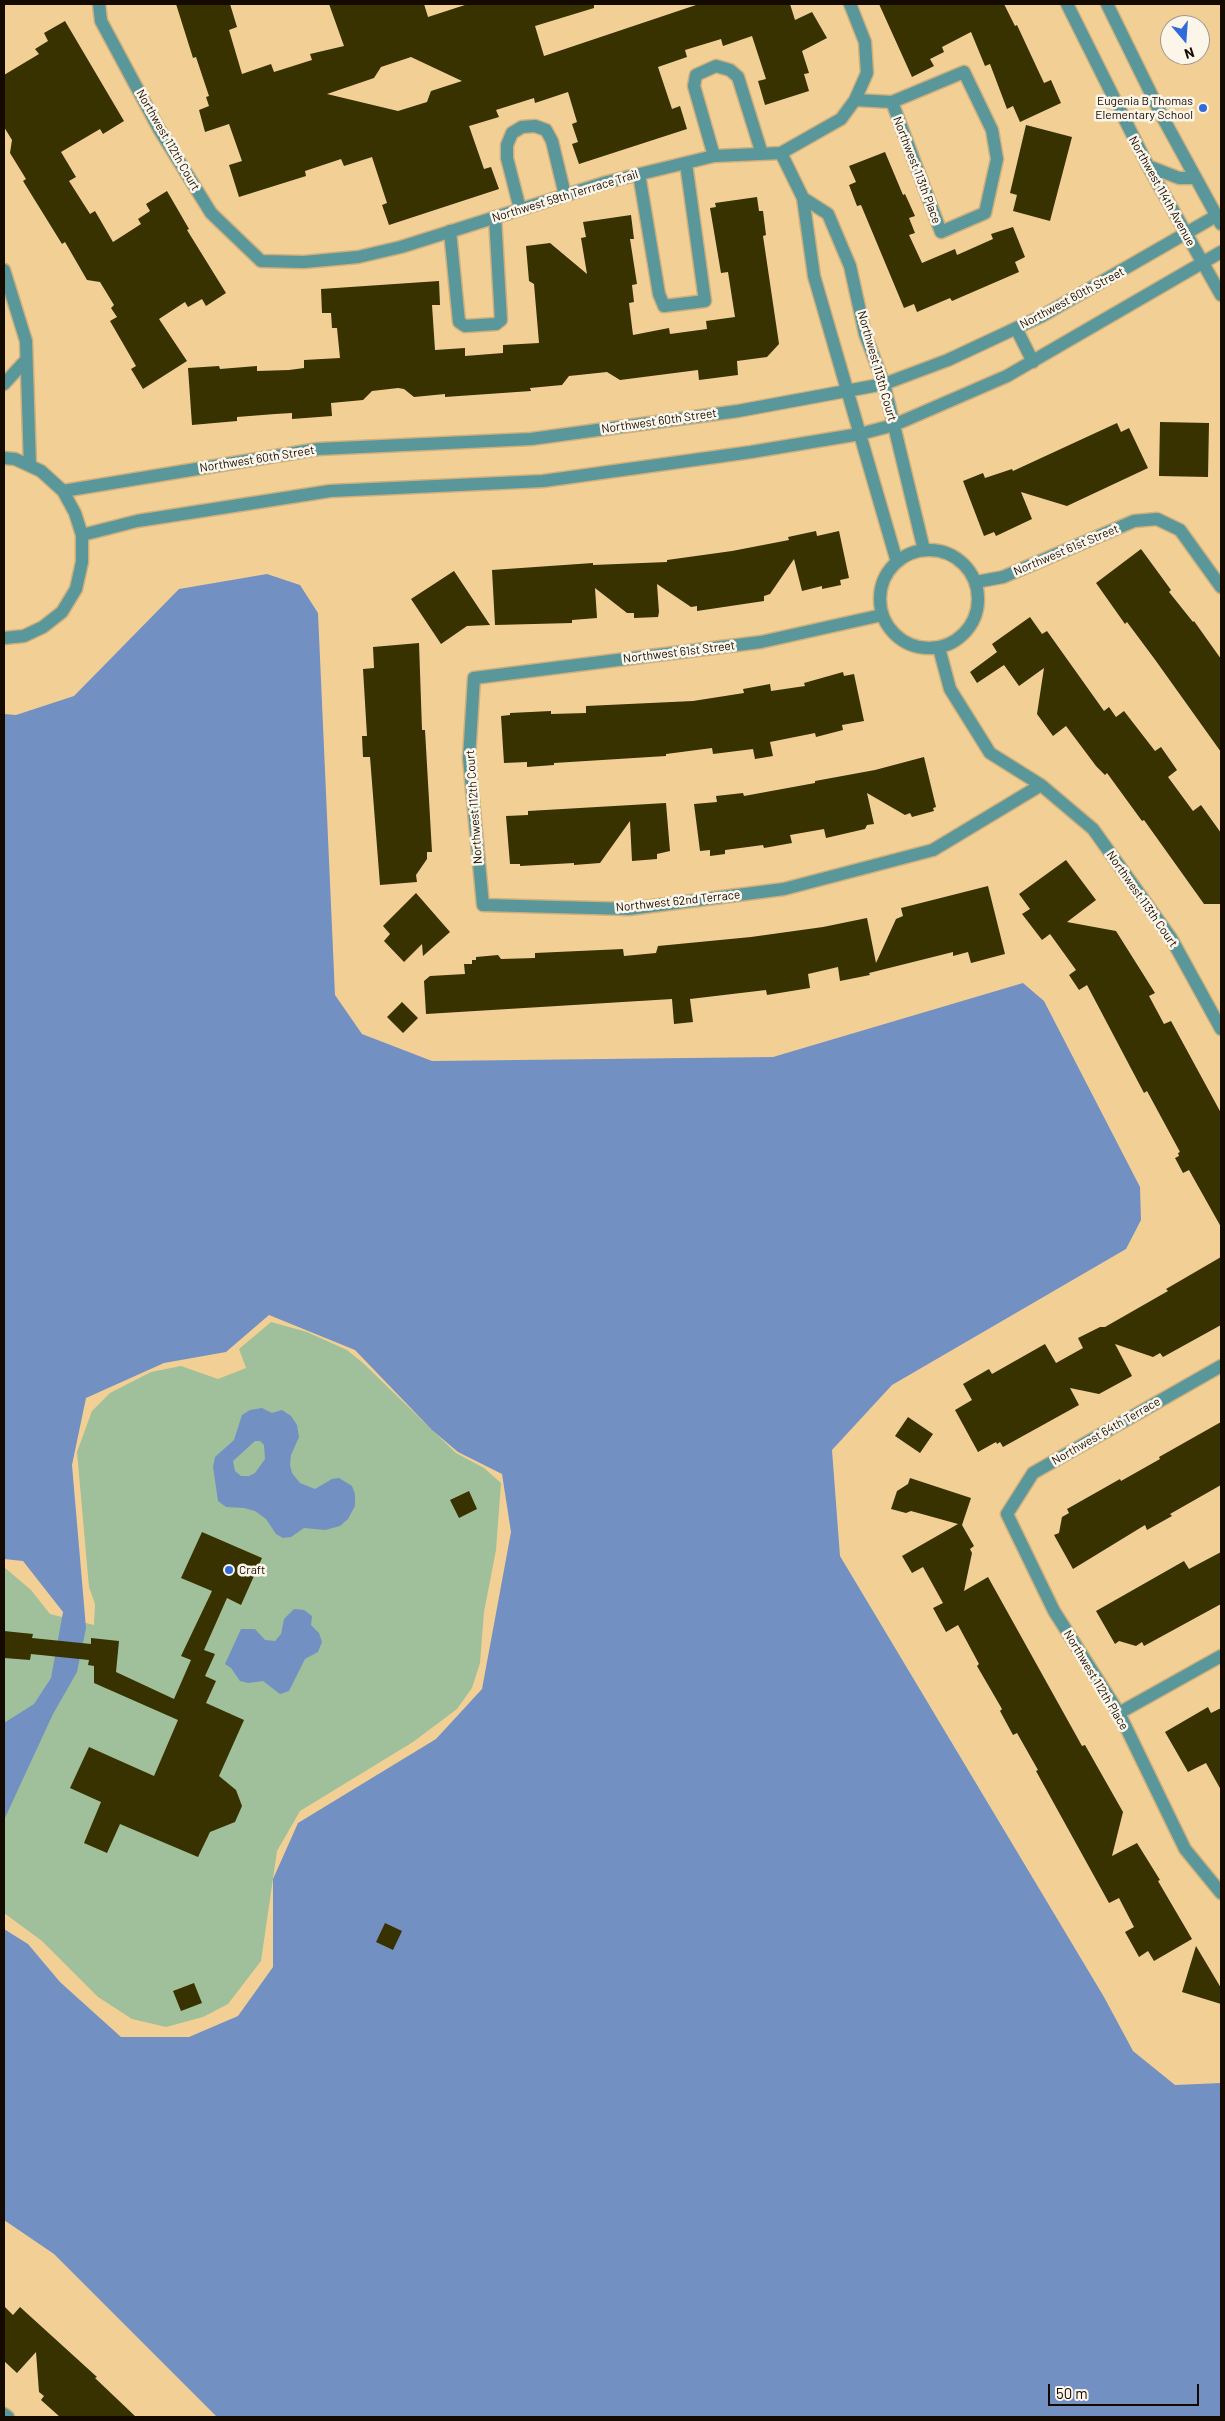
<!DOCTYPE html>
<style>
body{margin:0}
#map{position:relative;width:1225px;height:2421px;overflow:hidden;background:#f2d095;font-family:Barlow,sans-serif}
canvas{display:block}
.frame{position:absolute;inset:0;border:5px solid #150a00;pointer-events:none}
.north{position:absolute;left:1160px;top:15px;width:50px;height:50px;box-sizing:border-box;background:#fcf5ea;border:1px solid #a0978c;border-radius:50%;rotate:162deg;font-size:14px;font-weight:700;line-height:20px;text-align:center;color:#150a00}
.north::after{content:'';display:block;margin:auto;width:18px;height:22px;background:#2f6bd9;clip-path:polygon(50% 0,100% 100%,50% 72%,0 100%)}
.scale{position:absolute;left:1048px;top:2384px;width:151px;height:22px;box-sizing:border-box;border:2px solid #150a00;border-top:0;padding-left:6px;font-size:15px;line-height:18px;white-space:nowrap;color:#150a00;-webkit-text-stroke:4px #fcf5ea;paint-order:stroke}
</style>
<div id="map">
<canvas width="1225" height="2421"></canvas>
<div class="frame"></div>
<div class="north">N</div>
<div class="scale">50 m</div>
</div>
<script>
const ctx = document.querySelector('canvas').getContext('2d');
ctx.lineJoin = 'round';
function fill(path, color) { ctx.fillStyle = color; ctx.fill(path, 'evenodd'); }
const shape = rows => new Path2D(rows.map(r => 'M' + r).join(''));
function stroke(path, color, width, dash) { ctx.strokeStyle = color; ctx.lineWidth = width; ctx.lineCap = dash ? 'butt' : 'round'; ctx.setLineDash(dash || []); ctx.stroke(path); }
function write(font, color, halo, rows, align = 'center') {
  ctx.font = font + ' Barlow,sans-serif'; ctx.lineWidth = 5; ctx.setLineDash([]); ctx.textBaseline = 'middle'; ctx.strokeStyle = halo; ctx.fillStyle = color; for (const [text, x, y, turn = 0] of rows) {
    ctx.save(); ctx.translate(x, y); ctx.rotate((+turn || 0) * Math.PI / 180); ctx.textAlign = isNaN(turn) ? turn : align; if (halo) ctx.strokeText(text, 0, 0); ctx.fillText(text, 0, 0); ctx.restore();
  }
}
fill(shape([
 [271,1322,307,1332,347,1350,363,1363,456,1453,484,1468,501,1483,496,1550,484,1612,480,1663,472,1688,457,1709,413,1742,300,1811,277,1851,261,1961,228,2004,203,2017,166,2027,132,2019,98,1997,42,1941,4,1913,4,1567,31,1590,50,1614,94,1625,95,1604,89,1587,77,1452,92,1411,110,1393,151,1372,181,1366,218,1379,246,1368,239,1349]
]), '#a0bf9b');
fill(shape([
 [267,574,300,585,318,613,335,995,362,1034,432,1061,773,1057,1023,983,1044,1001,1140,1187,1141,1220,1126,1249,892,1385,832,1450,840,1556,1104,1997,1133,2051,1175,2085,1221,2083,1221,2417,217,2417,54,2254,4,2220,4,1929,28,1944,60,1982,121,2037,189,2037,238,2016,273,1967,273,1879,298,1823,436,1739,482,1689,511,1532,502,1474,458,1452,432,1430,355,1350,269,1315,226,1352,164,1363,86,1398,72,1465,86,1628,77,1672,53,1714,4,1820,4,1723,34,1704,51,1678,63,1612,23,1561,4,1559,4,714,16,715,74,696,179,589],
 [262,1408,272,1413,282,1410,291,1416,297,1425,299,1437,291,1455,290,1465,292,1473,300,1483,315,1489,332,1479,339,1478,352,1486,355,1494,355,1506,348,1519,340,1526,325,1530,304,1528,291,1537,283,1538,276,1534,266,1519,255,1511,244,1508,226,1507,218,1501,213,1467,215,1457,234,1440,242,1415,250,1410],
 [255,1441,260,1441,264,1445,265,1459,255,1473,249,1476,241,1476,235,1471,233,1461],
 [294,1609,304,1610,312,1616,311,1625,319,1633,322,1642,318,1652,305,1659,289,1691,280,1694,263,1681,248,1683,240,1681,231,1668,225,1664,241,1629,255,1629,265,1640,275,1641,281,1634,284,1619]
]), '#7390c3');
fill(shape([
 [176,4,230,4,237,27,229,30,242,74,271,64,274,72,312,60,310,54,344,46,329,4,424,4,428,17,468,4,594,4,594,8,535,26,544,56,699,4,790,4,795,20,812,12,827,38,802,51,809,73,804,74,809,91,765,105,758,81,766,79,752,36,723,46,721,39,685,50,687,57,658,67,672,109,680,106,687,129,579,164,572,144,578,142,572,124,577,122,568,92,535,103,534,98,496,110,499,117,469,126,484,169,491,167,499,189,389,225,382,205,387,203,372,157,344,166,341,159,305,171,306,176,239,197,229,165,242,161,229,124,205,132,199,110,209,106,206,97,209,96,196,57,193,58],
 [411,57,462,81,431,91,427,102,398,111,327,94,374,78,381,67],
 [879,4,1004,4,1015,26,1017,25,1044,83,1051,80,1061,103,1020,122,1013,106,1007,109,990,64,985,66,971,32,942,47,944,52,930,59,934,66,912,77],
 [65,21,124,121,103,134,100,129,61,152,76,177,69,181,90,214,95,211,113,242,141,224,138,219,150,211,146,204,167,191,189,229,187,230,226,293,206,306,202,299,188,307,185,302,159,319,187,361,143,389,131,369,136,366,110,321,117,317,111,308,114,305,100,282,87,280,65,242,62,244,23,181,26,179,10,153,12,140,4,127,4,75,39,54,35,49,48,41,44,33],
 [1026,125,1072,137,1050,221,1013,211,1017,195,1010,193],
 [885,152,903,195,905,194,915,216,909,218,915,233,909,235,922,263,955,249,957,255,993,239,991,234,1013,227,1025,257,1015,262,1019,272,952,301,950,298,917,312,914,304,904,308,861,205,857,206,849,185,856,182,849,166],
 [757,197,759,211,763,211,766,235,763,236,779,344,767,357,737,361,738,375,699,380,698,370,620,380,607,372,569,376,562,385,530,388,531,391,445,397,445,394,414,397,404,389,398,388,372,391,363,400,331,403,332,416,292,419,292,413,275,414,237,417,237,421,192,425,188,368,219,366,220,369,257,366,257,371,289,370,304,368,304,360,340,358,337,328,332,328,331,313,322,313,321,289,439,281,440,305,432,305,435,350,465,348,465,356,503,353,503,345,539,343,534,284,529,281,526,246,550,243,587,274,581,238,586,237,583,222,631,215,634,239,630,239,637,284,632,285,634,302,629,303,633,335,669,328,670,334,707,329,706,321,735,317,728,272,721,273,710,208,716,207,715,203],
 [1160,422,1209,423,1208,477,1159,476],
 [1117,423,1121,432,1129,428,1148,468,1067,506,1021,492,1032,519,996,536,994,532,984,536,963,481,983,473,985,478,1012,469,1013,471],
 [816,531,817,536,839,531,849,578,840,580,841,585,822,589,822,586,802,591,794,559,770,594,764,596,764,601,697,611,697,606,691,607,657,584,659,612,658,617,634,618,634,613,627,613,595,588,597,618,572,620,572,623,495,625,492,570,593,563,593,565,667,562,667,560,732,551,789,540,788,537],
 [1141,549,1171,590,1169,592,1193,622,1194,621,1221,659,1221,752,1156,661,1127,622,1125,624,1096,583],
 [454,571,490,625,467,626,441,644,411,599],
 [1030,617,1042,634,1047,631,1104,711,1109,707,1116,717,1124,711,1155,751,1161,747,1177,770,1168,777,1193,811,1201,805,1221,833,1221,904,1204,904,1144,820,1142,821,1107,773,1105,775,1096,766,1066,726,1053,736,1037,714,1044,668,1019,686,1004,665,977,683,970,672,997,652,992,644],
 [419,643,422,730,425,730,432,852,427,852,427,859,416,875,417,882,380,885,370,757,363,757,362,736,367,736,363,669,374,668,373,647],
 [843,672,844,676,854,674,864,721,842,725,843,730,816,737,815,733,770,742,773,756,755,759,753,749,713,754,712,748,666,754,666,756,554,763,554,765,527,767,527,762,504,763,501,716,510,715,510,713,551,711,551,714,586,713,586,706,693,701,744,693,743,689,770,684,771,691,805,686,804,683],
 [924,757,936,807,933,808,934,811,912,817,910,813,905,815,867,793,874,824,867,825,865,829,826,838,824,829,790,835,792,843,764,848,763,845,725,850,725,854,710,856,710,850,700,851,694,804,717,802,716,796,743,793,744,796,815,783,815,781,875,770],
 [666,803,670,851,657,854,657,859,632,861,630,821,600,863,574,865,574,863,520,866,520,864,510,864,506,816,528,815,528,811],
 [1066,860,1096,900,1067,922,1116,931,1155,993,1149,996,1164,1024,1171,1021,1221,1113,1221,1227,1189,1170,1183,1173,1175,1158,1179,1156,1178,1153,1180,1152,1147,1091,1144,1093,1087,985,1079,990,1069,975,1076,970,1050,934,1042,940,1022,914,1030,909,1019,894],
 [988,886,1005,954,971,963,968,952,953,956,953,952,869,973,870,975,840,981,838,967,808,974,810,988,767,995,766,990,690,999,693,1022,674,1024,672,999,426,1014,424,981,430,976,465,974,464,964,472,964,472,960,476,960,476,957,498,955,501,959,535,958,535,953,623,949,624,956,656,953,658,946,751,937,823,927,867,918,876,963,896,919,903,916,901,908],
 [416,893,450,932,423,956,422,944,404,962,384,941,390,934,383,926],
 [402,1002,418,1018,403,1033,387,1017],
 [1221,1257,1221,1325,1163,1357,1160,1353,1153,1357,1115,1344,1132,1376,1099,1394,1070,1388,1079,1405,1003,1447,1000,1442,997,1444,996,1442,978,1452,955,1410,972,1400,963,1384,989,1369,992,1374,1045,1344,1056,1363,1083,1348,1078,1338,1100,1327,1105,1327,1168,1291,1166,1289],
 [908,1417,933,1434,920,1453,895,1436],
 [1221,1422,1221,1485,1170,1514,1172,1516,1147,1530,1145,1525,1073,1569,1054,1535,1059,1533,1062,1517,1069,1513,1067,1509,1120,1479,1121,1481,1160,1459,1159,1457],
 [910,1478,971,1498,962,1525,974,1546,970,1549,972,1553,964,1591,988,1577,1082,1746,1085,1745,1123,1812,1112,1856,1137,1843,1160,1880,1158,1881,1192,1939,1154,1961,1148,1951,1139,1957,1125,1932,1134,1927,1119,1898,1109,1903,1036,1771,1038,1770,1017,1733,1013,1735,1000,1711,1002,1709,977,1666,979,1664,958,1625,946,1632,933,1608,943,1603,923,1567,912,1573,902,1556,958,1524,911,1511,906,1513,891,1509,897,1491,908,1484],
 [469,1491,477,1509,459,1518,450,1500],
 [202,1532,262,1558,241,1605,227,1598,204,1650,215,1654,205,1676,216,1681,206,1703,244,1720,219,1776,236,1790,242,1806,235,1822,210,1832,198,1857,120,1824,107,1853,84,1843,101,1802,70,1788,89,1747,154,1776,178,1720,94,1683,94,1666,88,1665,89,1660,31,1654,30,1660,4,1658,4,1631,33,1634,32,1638,91,1644,91,1638,119,1641,116,1672,174,1699,191,1660,181,1656,212,1591,181,1578],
 [1221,1552,1221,1604,1144,1646,1142,1642,1136,1646,1119,1641,1115,1644,1096,1611,1184,1561,1189,1569],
 [1208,1707,1211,1713,1221,1708,1221,1790,1206,1763,1188,1772,1165,1732],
 [385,1923,402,1931,393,1950,376,1942],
 [1196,1946,1221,1988,1221,2004,1182,1992],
 [194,1983,202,2003,181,2011,173,1991],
 [4,2306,13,2315,20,2307,97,2377,95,2378,136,2417,60,2417,41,2400,44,2396,39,2392,36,2352,17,2373,4,2361]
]), '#383100');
const minor = shape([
 [99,4,101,21,159,129,211,213,261,261,304,262,358,257,401,247,607,182,714,156,781,153,841,119,855,100,867,73,865,42,850,4],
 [1067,4,1148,166,1221,295],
 [1107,4,1163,118,1221,224],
 [964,72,992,130,997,159,985,213,941,232,892,102,964,72],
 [855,100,892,102],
 [781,153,803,198,814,276,897,562],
 [714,156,694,86,696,75,716,66,730,70,738,77,762,154],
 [1148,166,1179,178,1195,178],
 [639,174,659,294,664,306,705,301,686,163],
 [803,198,828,214,850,266,865,334,884,384,924,550],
 [520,209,507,158,507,145,512,133,522,127,535,126,546,130,552,141,565,195],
 [450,231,459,322,465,326,496,324,501,320,495,217],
 [4,270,26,341,30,466],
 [1016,328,1033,362],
 [4,384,26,360],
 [4,458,15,459,41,471,63,491,75,513,82,535,82,562,76,589,62,612,43,627,24,636,4,638],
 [63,491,318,449,531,439,738,411,884,384,948,360,1042,316,1216,216],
 [82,535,137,521,330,491,543,481,751,452,860,434,894,425,1007,376,1221,252],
 '880 599a49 49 0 1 1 98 0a49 49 0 1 1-98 0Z',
 [976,582,1003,577,1134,521,1157,519,1180,530,1221,587],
 [882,615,761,642,474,678,469,758,483,905,629,909,784,889,933,850,1041,785],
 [939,648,950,689,990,753,1041,785,1093,829,1171,938,1221,1029],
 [1221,1366,1033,1473,1007,1514,1054,1611,1119,1713,1185,1849,1221,1893],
 [1119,1713,1221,1656],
 [4,2414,8,2417]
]);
stroke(minor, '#cfb07d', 15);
stroke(minor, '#59979b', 12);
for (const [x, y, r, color] of [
 [1203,108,5,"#2f6bd9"],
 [229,1570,5,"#2f6bd9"]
]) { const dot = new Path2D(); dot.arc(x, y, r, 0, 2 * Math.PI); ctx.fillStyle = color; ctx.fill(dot); stroke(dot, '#fcf5ea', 2); }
write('12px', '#150a00', '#fcf5ea', [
 ["Eugenia B Thomas",1193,101],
 ["Elementary School",1193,115],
 ["Craft",239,1570,"left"]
], 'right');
write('12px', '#150a00', '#fcf5ea', [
 ["Northwest 112th Court",168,140,60],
 ["Northwest 113th Place",917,170,69],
 ["Northwest 114th Avenue",1162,191,61],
 ["Northwest 59th Terrrace Trail",565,196,-17],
 ["Northwest 60th Street",1072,298,-28],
 ["Northwest 113th Court",877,366,74],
 ["Northwest 60th Street",659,421,-8],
 ["Northwest 60th Street",257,459,-9],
 ["Northwest 61st Street",1066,550,-23],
 ["Northwest 61st Street",679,652,-7],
 ["Northwest 112th Court",474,807,-94],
 ["Northwest 113th Court",1142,899,55],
 ["Northwest 62nd Terrace",678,901,-6],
 ["Northwest 64th Terrace",1106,1431,-30],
 ["Northwest 112th Place",1096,1680,59]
]);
</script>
